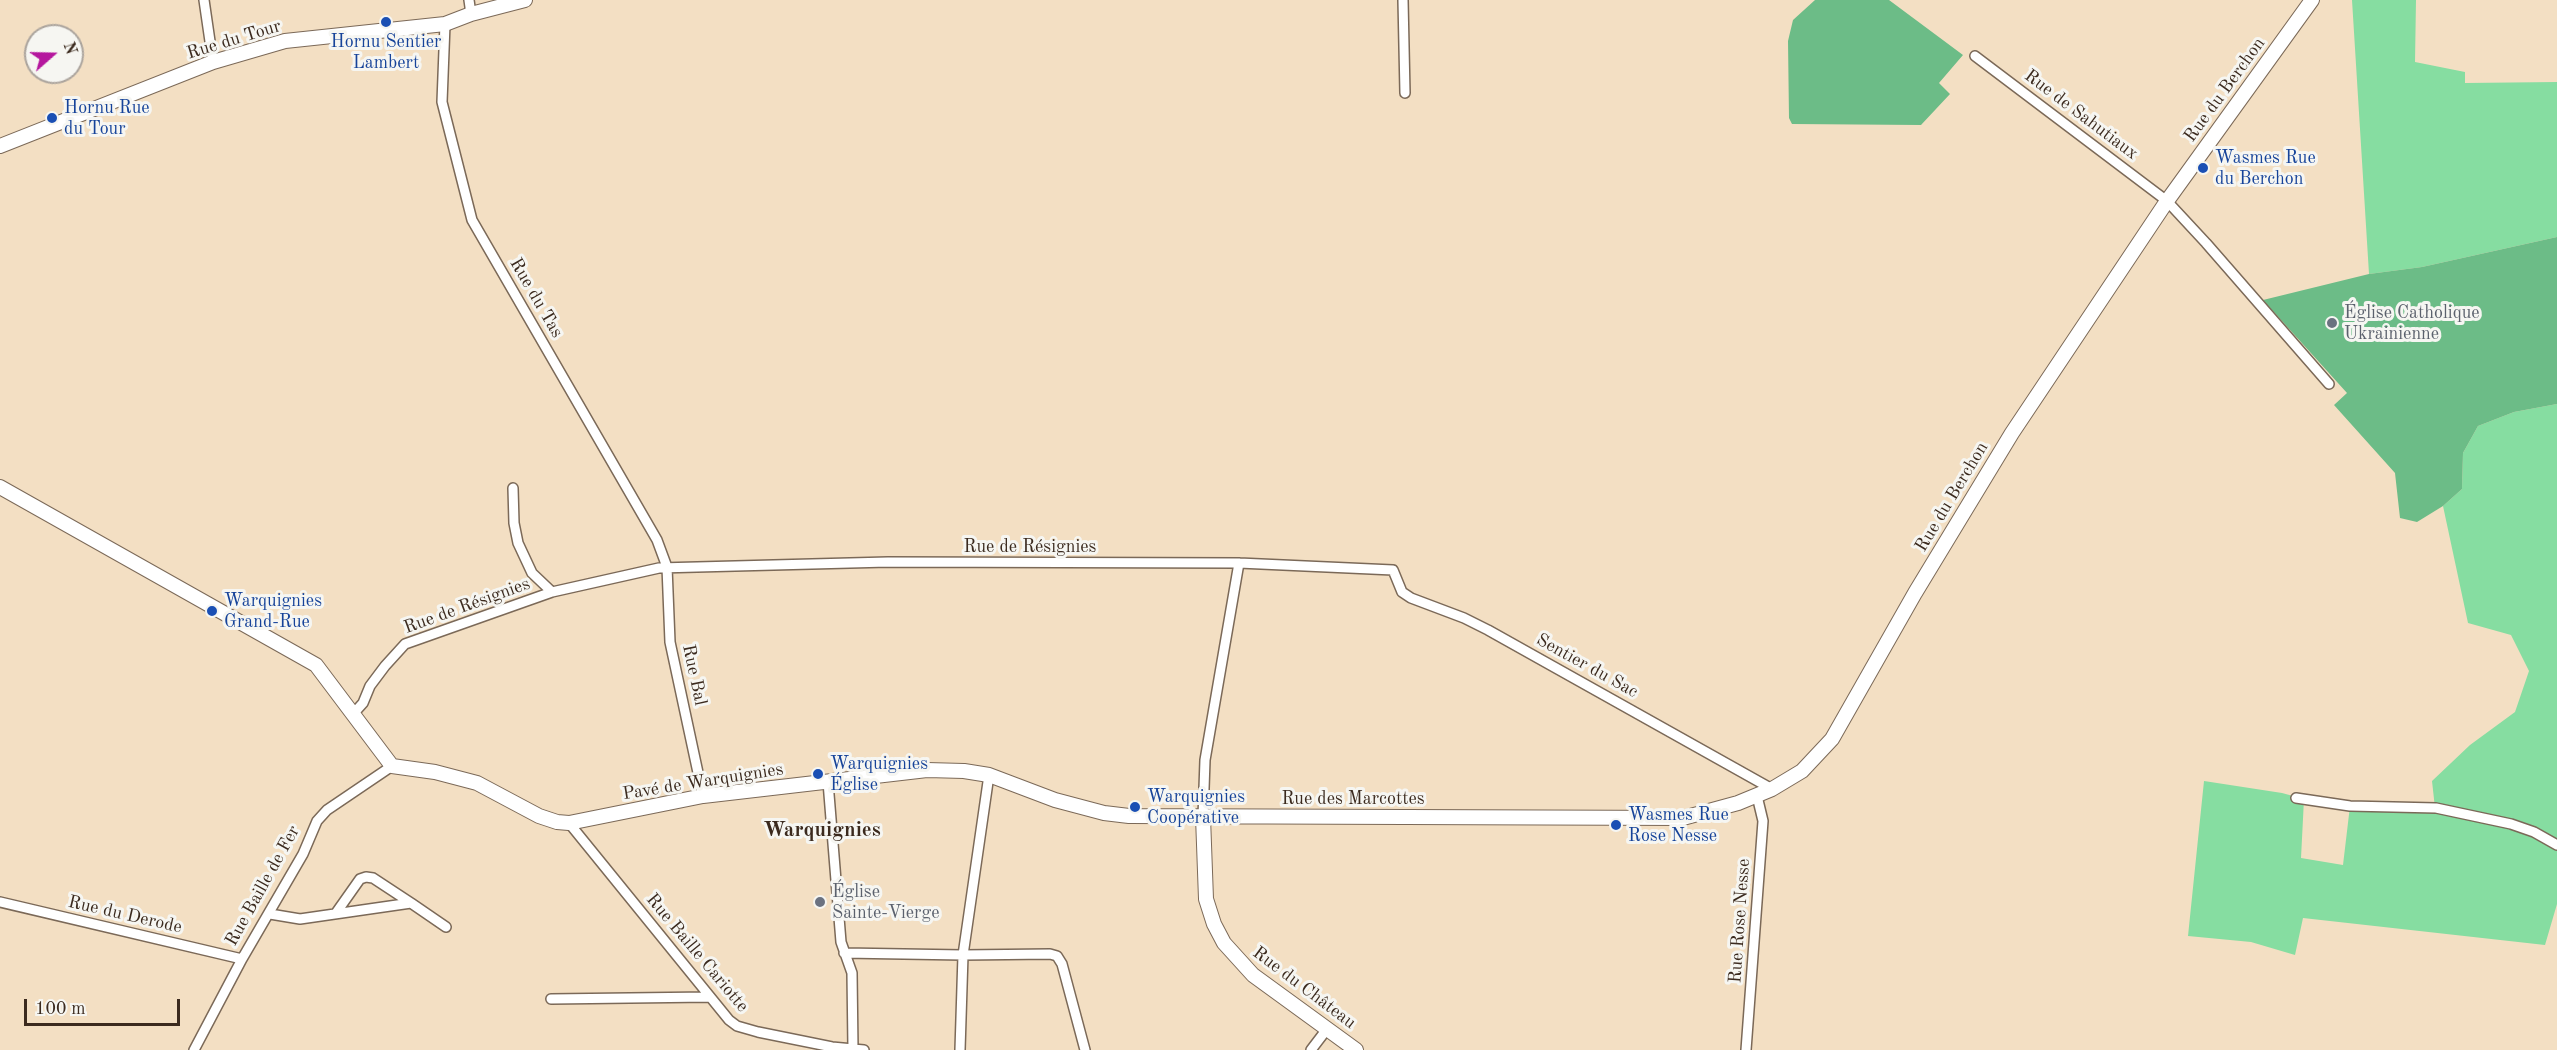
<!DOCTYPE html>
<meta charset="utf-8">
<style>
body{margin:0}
#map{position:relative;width:2557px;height:1050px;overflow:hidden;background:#f3dfc3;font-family:"Old Standard TT",serif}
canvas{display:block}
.north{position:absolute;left:24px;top:24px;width:60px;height:60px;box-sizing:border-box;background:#f6f6f2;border:2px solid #aba49d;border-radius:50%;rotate:70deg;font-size:16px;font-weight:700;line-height:24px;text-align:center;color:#3b2a1e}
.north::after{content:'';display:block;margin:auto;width:21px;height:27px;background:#b5179e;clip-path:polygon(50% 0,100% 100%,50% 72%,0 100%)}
.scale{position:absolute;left:24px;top:999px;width:156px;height:27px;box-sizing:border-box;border:3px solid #3b2a1e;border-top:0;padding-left:8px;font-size:18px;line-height:21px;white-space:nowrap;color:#3b2a1e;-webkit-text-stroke:4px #f6f6f2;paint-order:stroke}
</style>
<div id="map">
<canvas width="2557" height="1050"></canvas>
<div class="north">N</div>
<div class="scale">100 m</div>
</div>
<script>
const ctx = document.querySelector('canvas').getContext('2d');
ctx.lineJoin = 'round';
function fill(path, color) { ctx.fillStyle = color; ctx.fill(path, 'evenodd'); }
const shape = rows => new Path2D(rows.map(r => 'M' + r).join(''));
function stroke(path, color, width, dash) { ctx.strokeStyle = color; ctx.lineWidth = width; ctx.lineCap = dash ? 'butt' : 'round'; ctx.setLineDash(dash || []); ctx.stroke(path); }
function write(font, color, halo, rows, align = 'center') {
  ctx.font = font + ' "Old Standard TT",serif'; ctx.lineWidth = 6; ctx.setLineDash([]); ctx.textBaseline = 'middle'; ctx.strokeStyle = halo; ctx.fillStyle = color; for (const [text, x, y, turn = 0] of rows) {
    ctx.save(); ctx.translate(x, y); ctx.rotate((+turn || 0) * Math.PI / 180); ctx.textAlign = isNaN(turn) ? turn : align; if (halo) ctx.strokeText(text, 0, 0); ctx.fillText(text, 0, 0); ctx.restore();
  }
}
fill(shape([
 [2352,0,2416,0,2415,62,2465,72,2465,83,2557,82,2557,237,2422,267,2369,274],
 [2557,404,2557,904,2545,945,2303,918,2295,955,2251,942,2188,936,2204,781,2282,793,2304,799,2301,858,2343,865,2350,806,2435,808,2432,781,2470,745,2515,712,2529,671,2511,635,2468,623,2443,506,2462,489,2463,453,2478,426,2514,412]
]), '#86dda1');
fill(shape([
 [1815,0,1889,0,1963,55,1939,83,1950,94,1921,125,1792,124,1789,118,1788,41,1793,20],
 [2557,237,2557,404,2514,412,2478,426,2463,453,2462,489,2443,506,2417,522,2400,518,2395,473,2334,405,2347,393,2263,300,2369,274,2422,267]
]), '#6cbc87');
const street = shape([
 [204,0,213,62],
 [469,0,471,14],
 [1403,0,1405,93],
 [445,24,442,102,472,220,657,540,667,567,670,642,703,796],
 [1975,56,2167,201,2206,243,2329,384],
 [513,488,514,523,518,543,532,573,552,592],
 [354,713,363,703,370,686,385,666,405,644,552,592,659,568,888,562,1239,563,1393,570,1402,592,1411,598,1464,618,1488,630,1772,789],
 [828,782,841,942,852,973,853,1049],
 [2296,798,2350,806,2436,808,2511,824,2534,832,2557,845],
 [1203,817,1205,760,1239,563],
 [569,823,729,1020,737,1026,758,1032,832,1047,864,1050],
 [0,902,242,959],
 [336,913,360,879,366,877,373,878,411,903],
 [270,914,300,919,411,903,446,927],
 [844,953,963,955,1050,954,1057,956,1062,964,1085,1050],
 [551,999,709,997],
 [194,1050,242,959,303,854,317,821,327,810,392,766],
 [960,1050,963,955,989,775],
 [1311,1050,1327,1029],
 [1746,1050,1763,821,1757,796]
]);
const secondary = shape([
 [0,146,213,62,285,41,445,24,471,14,525,0],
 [0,487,316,665,392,766,435,772,477,783,539,816,557,822,569,823,703,796,927,770,964,771,989,775,1055,800,1104,813,1129,816,1683,818,1738,803,1772,789,1802,771,1832,739,1915,593,2012,433,2167,201,2312,0],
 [1203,817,1206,899,1214,924,1224,943,1253,975,1356,1050]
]);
stroke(street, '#7b6958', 12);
stroke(secondary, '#7b6958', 16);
stroke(street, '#fff', 9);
stroke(secondary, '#fff', 14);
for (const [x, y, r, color] of [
 [386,22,6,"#1a4fb4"],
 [52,118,6,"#1a4fb4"],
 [2203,168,6,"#1a4fb4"],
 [2332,323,6,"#6b7280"],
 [212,611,6,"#1a4fb4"],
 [818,774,6,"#1a4fb4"],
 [1135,807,6,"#1a4fb4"],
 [1616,825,6,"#1a4fb4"],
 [820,902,6,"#6b7280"]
]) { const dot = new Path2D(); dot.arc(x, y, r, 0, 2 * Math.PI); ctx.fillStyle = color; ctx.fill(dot); stroke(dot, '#f6f6f2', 2); }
write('18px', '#3b2a1e', '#f6f6f2', [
 ["Rue du Tour",234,40,-17],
 ["Rue du Berchon",2225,90,-54],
 ["Rue de Sahutiaux",2081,115,37],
 ["Rue du Tas",536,298,60],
 ["Rue du Berchon",1952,497,-59],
 ["Rue de Résignies",1030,547],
 ["Rue de Résignies",467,606,-20],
 ["Sentier du Sac",1587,666,29],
 ["Rue Bal",694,675,78],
 ["Pavé de Warquignies",703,782,-9],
 ["Rue des Marcottes",1353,799],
 ["Rue Baille de Fer",263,886,-61],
 ["Rue du Derode",125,915,13],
 ["Rue Rose Nesse",1740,921,-86],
 ["Rue Baille Cariotte",697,953,50],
 ["Rue du Château",1304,988,37]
]);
write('18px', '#164399', '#f6f6f2', [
 ["Hornu Sentier",386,42,"center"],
 ["Lambert",386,63,"center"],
 ["Hornu Rue",64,108],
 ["du Tour",64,129],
 ["Wasmes Rue",2215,158],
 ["du Berchon",2215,179],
 ["Warquignies",224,601],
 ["Grand-Rue",224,622],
 ["Warquignies",830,764],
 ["Église",830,785],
 ["Warquignies",1147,797],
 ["Coopérative",1147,818],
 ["Wasmes Rue",1628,815],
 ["Rose Nesse",1628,836]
], 'left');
write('18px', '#5b616d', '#f6f6f2', [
 ["Église Catholique",2344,313],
 ["Ukrainienne",2344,334],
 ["Église",832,892],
 ["Sainte-Vierge",832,913]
], 'left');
write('bold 21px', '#3b2a1e', '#f6f6f2', [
 ["Warquignies",822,830]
]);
</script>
